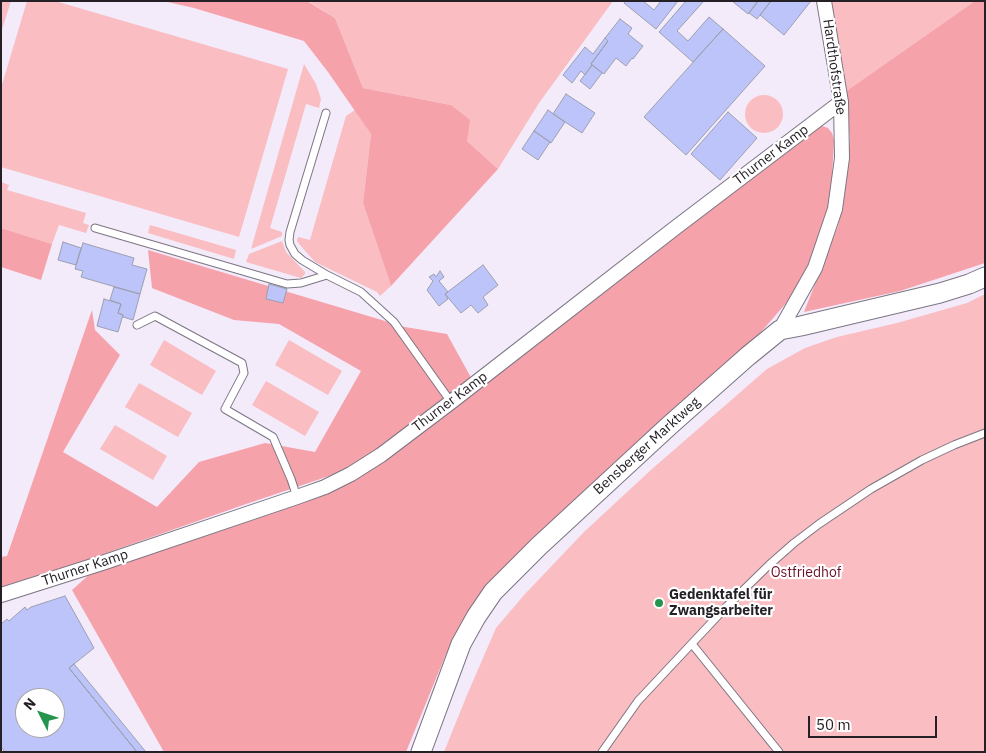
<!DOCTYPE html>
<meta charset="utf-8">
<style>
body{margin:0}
#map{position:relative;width:986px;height:753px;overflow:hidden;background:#f3eafa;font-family:"IBM Plex Sans",sans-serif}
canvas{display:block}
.frame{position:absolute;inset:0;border:2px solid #242026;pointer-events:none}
.north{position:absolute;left:15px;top:688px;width:50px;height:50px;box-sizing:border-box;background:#fff;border:1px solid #a7a6a8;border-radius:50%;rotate:311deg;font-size:14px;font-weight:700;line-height:20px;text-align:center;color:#242026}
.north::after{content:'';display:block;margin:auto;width:18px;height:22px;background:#26944d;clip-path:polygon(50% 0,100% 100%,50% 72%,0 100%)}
.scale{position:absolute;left:808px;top:716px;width:129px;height:22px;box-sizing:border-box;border:2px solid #242026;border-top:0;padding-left:6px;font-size:15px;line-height:18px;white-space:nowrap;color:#242026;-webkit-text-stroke:4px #fff;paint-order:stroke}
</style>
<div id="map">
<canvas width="986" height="753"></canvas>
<div class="frame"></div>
<div class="north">N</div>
<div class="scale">50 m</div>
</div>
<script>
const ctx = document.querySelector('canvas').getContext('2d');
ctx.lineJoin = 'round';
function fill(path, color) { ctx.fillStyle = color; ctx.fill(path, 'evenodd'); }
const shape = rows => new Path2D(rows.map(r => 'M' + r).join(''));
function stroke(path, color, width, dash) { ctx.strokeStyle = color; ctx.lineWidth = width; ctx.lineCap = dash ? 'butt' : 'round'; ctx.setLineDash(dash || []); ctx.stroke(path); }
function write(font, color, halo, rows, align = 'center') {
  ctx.font = font + ' "IBM Plex Sans",sans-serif'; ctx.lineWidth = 4.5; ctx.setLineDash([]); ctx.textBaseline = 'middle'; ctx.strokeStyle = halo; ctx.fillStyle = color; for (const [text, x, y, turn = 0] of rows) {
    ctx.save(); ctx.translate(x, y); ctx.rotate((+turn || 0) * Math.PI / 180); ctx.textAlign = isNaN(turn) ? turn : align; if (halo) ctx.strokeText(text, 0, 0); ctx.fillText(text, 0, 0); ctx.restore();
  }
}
fill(shape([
 [1,1,11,1,1,33],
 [27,1,55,1,288,69,239,237,1,167,1,88],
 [308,1,613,1,539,103,498,169,467,141,451,105,363,88,335,18],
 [831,1,975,1,845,92],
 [304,64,316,84,321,99,319,108,306,104,270,228,282,232,282,236,251,249],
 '745 114a19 19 0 1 1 38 0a19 19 0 1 1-38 0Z',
 [355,110,371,134,363,203,391,286,380,296,377,292,315,262,300,245,297,241,298,237,310,240,346,116],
 [1,182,9,185,7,190,86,213,83,223,89,225,86,233,59,225,52,244,1,228],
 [150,225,236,250,234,259,148,233],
 [282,241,286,252,305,272,305,274,301,278,246,262,249,254],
 [985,294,985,752,444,752,467,695,496,628,525,594,584,532,652,469,767,369,805,348,837,337,897,323,967,303],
 [164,340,216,371,202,395,150,365],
 [289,340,342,371,328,395,275,365],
 [266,381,319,412,305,436,252,405],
 [139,383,192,413,178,437,125,407],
 [115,425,167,456,153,480,100,449]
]), '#fabdc2');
fill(shape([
 [163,1,307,1,335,18,363,88,451,105,470,120,467,141,498,169,391,286,363,203,371,134,328,72,304,41,194,8],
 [975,1,985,1,985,263,900,291,804,312,838,226,846,183,850,138,845,92],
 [819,125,828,128,832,133,834,140,831,196,823,225,815,250,801,279,788,301,761,332,533,542,467,618,446,654,406,752,164,752,72,590,91,573,334,489],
 [1,228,52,244,41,280,1,267],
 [148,250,405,327,447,334,474,383,353,468,246,504,1,590,1,557,7,556,92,310,95,330,120,355,63,452,157,507,199,462,265,443,315,452,361,371,279,324,234,320,152,288]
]), '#f5a2ab');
const building = shape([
 [625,1,643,1,654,10,661,1,678,1,656,29,624,3,625,1],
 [686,1,701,1,703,2,677,31,688,41,709,17,723,29,693,62,659,32,686,1],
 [732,1,754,1,757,3,748,14,732,1],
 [758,1,771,1,757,19,749,13,758,1],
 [771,1,811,1,784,35,760,15,771,1],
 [620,19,632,28,628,34,643,46,633,59,632,58,626,66,616,58,604,74,591,64,608,41,605,38,620,19],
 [723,29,765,66,686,155,644,117,723,29],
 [605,38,608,41,591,64,592,65,585,75,581,71,572,83,563,75,585,47,593,54,605,38],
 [592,65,602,73,590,89,580,81,592,65],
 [566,94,595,113,582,133,553,114,566,94],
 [548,110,565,122,551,143,534,131,548,110],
 [728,112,757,138,720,180,691,154,728,112],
 [534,131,550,142,538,160,522,149,534,131],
 [63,242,81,248,76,265,58,260,63,242],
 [83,243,134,258,132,265,147,269,140,294,81,277,83,271,75,269,83,243],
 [483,265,498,285,483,297,488,305,478,313,471,305,461,313,445,294,483,265],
 [440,271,444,277,439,281,448,292,445,294,448,299,439,306,427,290,433,281,429,277,434,274,436,277,440,271],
 [269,284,287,289,283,303,266,299,269,284],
 [114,287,140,294,133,320,123,317,123,315,118,313,121,304,110,300,114,287],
 [104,299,121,304,118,313,123,315,118,332,97,326,104,299],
 [65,596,94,648,69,668,137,752,5,752,1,747,1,624,7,619,9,621,25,607,27,610,31,607,65,596],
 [25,698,55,698,55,728,25,728,25,698],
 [74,664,146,752,137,752,69,668,74,664]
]);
fill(building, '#bcc4f9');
stroke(building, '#9c9faf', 1);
const lane = shape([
 [326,113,290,232,289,240,290,245,295,254,302,260,327,275],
 [95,228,287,284,301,283,327,275,361,292,394,322,451,402],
 [137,325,155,316,242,363,244,373,225,409,273,437,291,479,297,497],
 [692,644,779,752],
 [602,752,638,701,727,606,769,565,794,543,819,524,871,489,922,460,954,445,985,433]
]);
const street = shape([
 [780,330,815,268,835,209,842,158,841,102,824,1],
 [1,595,105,562,297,497,325,487,351,474,381,455,451,402,675,228,841,102]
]);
const secondary = shape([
 [421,752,461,644,476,617,493,592,539,546,670,425,748,356,780,330,801,326,940,293,969,284,985,277]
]);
stroke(lane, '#7c7583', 9);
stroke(street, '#7c7583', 16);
stroke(secondary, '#7c7583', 21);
stroke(lane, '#fff', 7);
stroke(street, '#fff', 14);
stroke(secondary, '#fff', 19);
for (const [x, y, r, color] of [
 [659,603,5,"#26944d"]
]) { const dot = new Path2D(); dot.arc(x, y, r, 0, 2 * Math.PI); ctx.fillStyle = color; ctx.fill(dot); stroke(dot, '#fff', 2); }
write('14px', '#242026', '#fff', [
 ["Hardthofstraße",834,67,82],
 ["Thurner Kamp",771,155,-37],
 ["Thurner Kamp",450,402,-37],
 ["Bensberger Marktweg",647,446,-42],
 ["Thurner Kamp",85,568,-18]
]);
write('14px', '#6a0f27', '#fff', [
 ["Ostfriedhof",806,573]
]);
write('bold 14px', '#242026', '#fff', [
 ["Gedenktafel für",669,595],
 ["Zwangsarbeiter",669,611]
], 'left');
</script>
